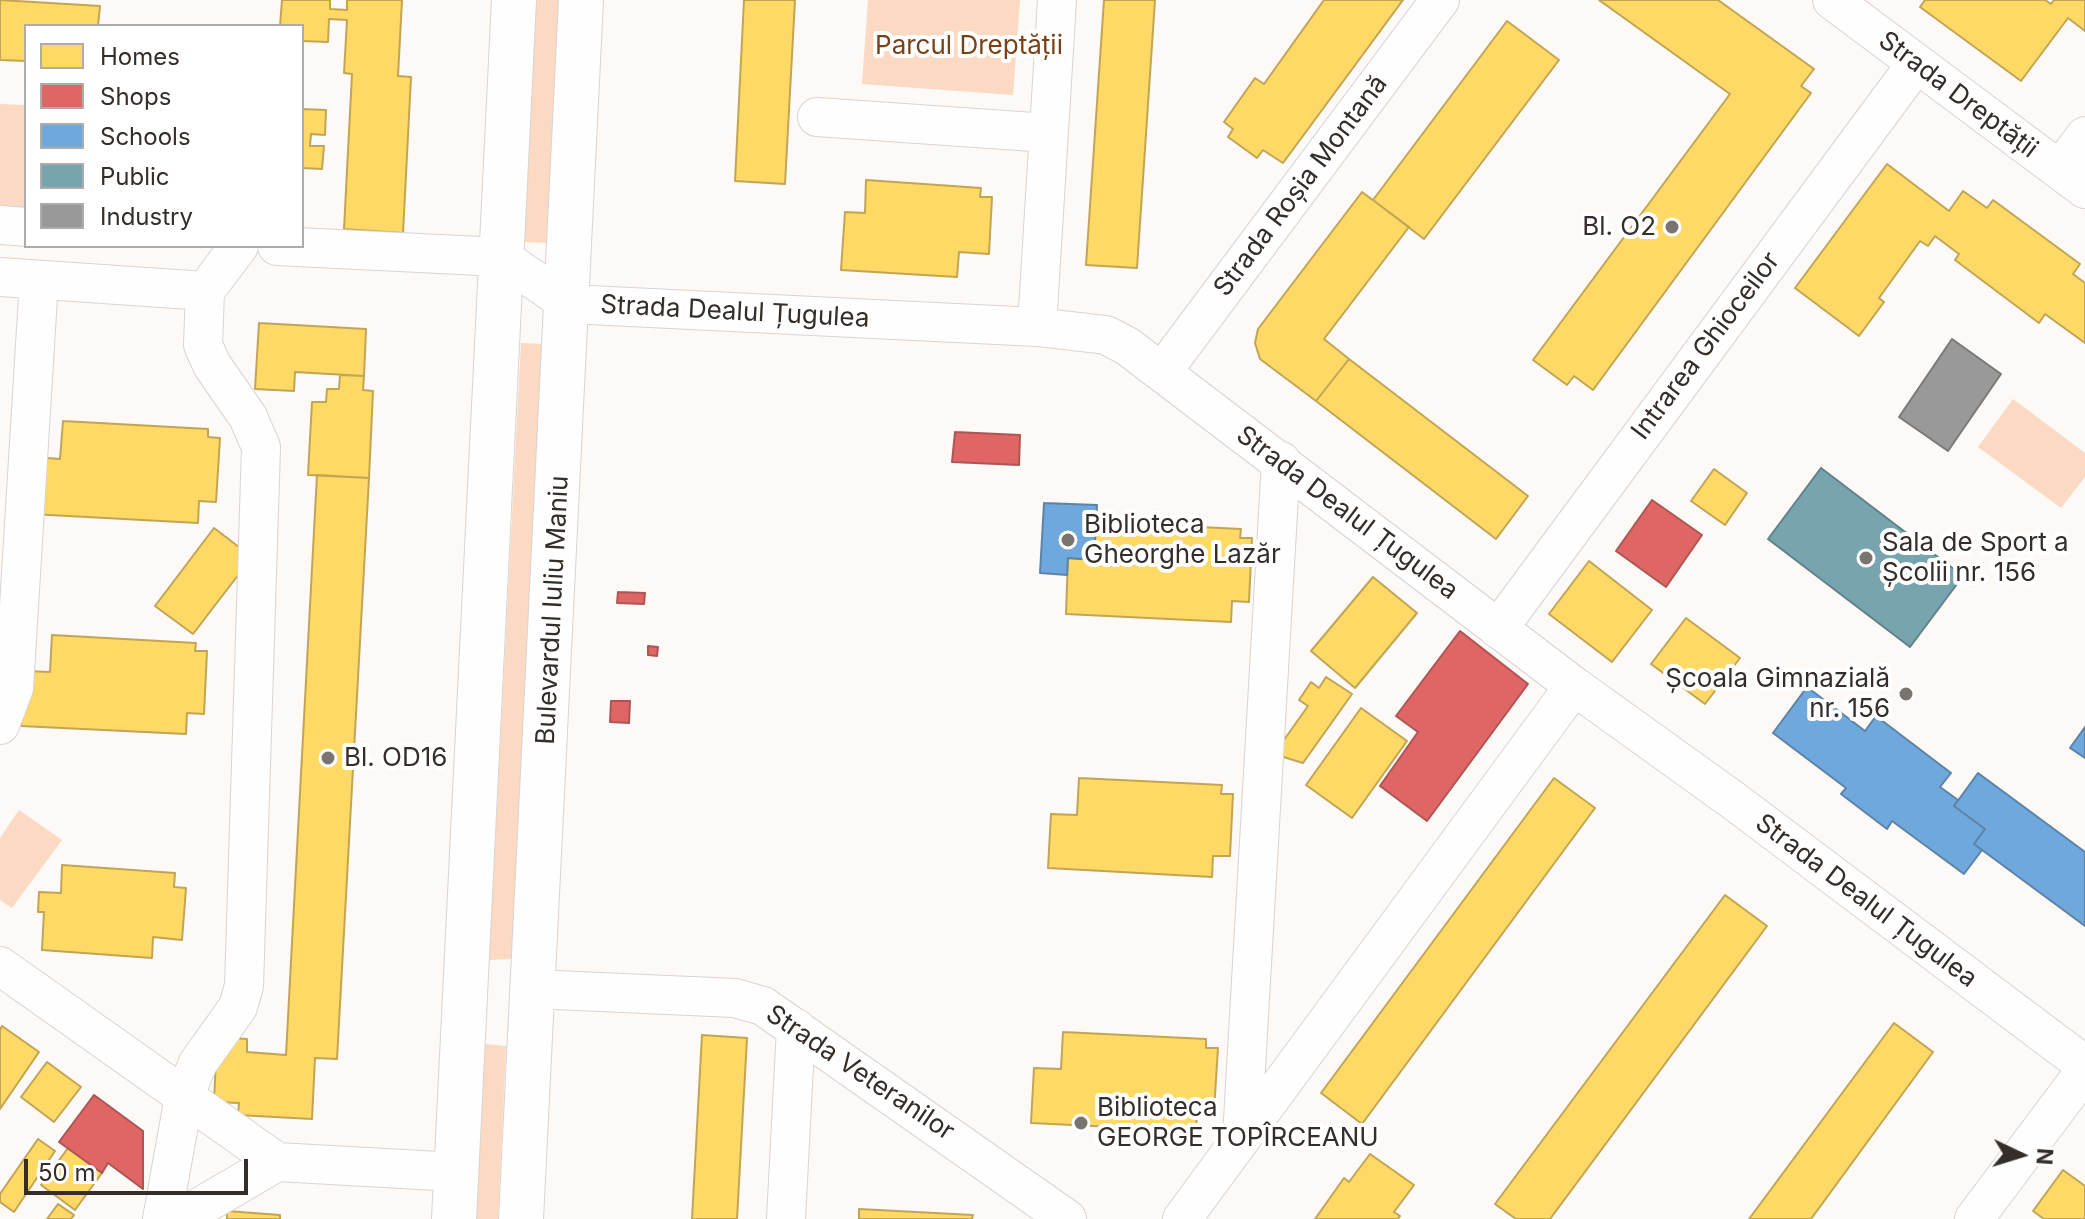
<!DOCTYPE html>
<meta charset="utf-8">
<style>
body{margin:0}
#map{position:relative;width:2085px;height:1219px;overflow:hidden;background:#fcf9f6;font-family:Inter,sans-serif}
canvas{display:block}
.legend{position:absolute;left:24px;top:24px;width:280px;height:224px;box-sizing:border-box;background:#fff;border:2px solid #aeaba9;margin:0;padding:10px 14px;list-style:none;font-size:24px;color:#342d29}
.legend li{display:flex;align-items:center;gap:16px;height:40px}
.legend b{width:40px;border:2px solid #aeaba9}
.north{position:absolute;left:1981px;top:1115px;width:80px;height:80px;-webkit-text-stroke:6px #fff;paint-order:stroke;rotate:94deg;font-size:22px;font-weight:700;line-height:32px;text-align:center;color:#342d29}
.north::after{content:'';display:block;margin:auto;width:28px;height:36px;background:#342d29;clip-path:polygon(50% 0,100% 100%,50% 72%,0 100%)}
.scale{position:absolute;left:24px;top:1159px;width:224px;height:36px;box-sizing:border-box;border:4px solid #342d29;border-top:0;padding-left:10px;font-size:24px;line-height:28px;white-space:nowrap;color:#342d29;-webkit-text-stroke:6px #fff;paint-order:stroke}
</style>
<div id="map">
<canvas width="2085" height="1219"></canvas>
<ul class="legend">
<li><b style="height:22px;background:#ffd966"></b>Homes</li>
<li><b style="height:22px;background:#e06666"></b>Shops</li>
<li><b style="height:22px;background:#6fa8dc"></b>Schools</li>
<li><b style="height:22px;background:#76a5af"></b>Public</li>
<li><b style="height:22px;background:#999"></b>Industry</li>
</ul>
<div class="north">N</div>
<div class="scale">50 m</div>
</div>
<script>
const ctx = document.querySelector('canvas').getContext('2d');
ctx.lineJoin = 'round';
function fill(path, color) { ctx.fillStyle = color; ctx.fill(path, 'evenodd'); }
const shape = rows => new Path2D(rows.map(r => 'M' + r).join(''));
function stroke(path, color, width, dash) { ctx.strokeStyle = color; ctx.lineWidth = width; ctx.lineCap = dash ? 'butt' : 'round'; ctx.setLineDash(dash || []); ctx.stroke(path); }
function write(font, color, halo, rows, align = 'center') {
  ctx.font = font + ' Inter,sans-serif'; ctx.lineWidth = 8; ctx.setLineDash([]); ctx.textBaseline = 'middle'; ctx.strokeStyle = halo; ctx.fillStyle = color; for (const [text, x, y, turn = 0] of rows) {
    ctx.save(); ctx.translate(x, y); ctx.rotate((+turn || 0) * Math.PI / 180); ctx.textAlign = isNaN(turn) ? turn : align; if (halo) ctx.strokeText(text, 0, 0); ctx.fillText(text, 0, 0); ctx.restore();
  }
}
fill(shape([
 [536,0,561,0,548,243,523,242],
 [868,0,1020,0,1013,95,862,84],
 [0,104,26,105,26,208,0,207],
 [521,343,544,344,512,959,489,960],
 [2013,399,2085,453,2085,477,2061,508,1978,447],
 [19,810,62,840,12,908,0,900,0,838],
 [484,1044,506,1046,498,1219,475,1219]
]), '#fbd9c3');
const homes = shape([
 [0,0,100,6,98,26,26,26,26,61,0,60,0,0],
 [282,0,330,0,330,9,347,10,347,0,402,0,398,76,411,77,403,233,344,229,352,74,344,73,347,20,329,19,328,42,302,41,302,26,280,26,282,0],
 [744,0,795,0,785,184,735,181,744,0],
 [1104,0,1155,0,1137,268,1086,265,1104,0],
 [1324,0,1403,0,1283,163,1263,150,1257,158,1228,137,1233,129,1224,122,1255,78,1264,84,1324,0],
 [1599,0,1718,0,1814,69,1801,86,1811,93,1593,390,1574,376,1567,385,1533,360,1730,94,1599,0],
 [1925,0,2045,0,2051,4,2054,0,2085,0,2085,31,2068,18,2021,81,1920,7,1925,0],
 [1507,21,1559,60,1424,239,1373,200,1507,21],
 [302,109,326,110,325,135,311,134,310,146,324,146,322,169,302,168,302,109],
 [1887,164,1949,211,1963,191,1987,208,1993,200,2080,264,2073,274,2085,283,2085,343,2045,314,2039,323,1955,260,1959,254,1935,236,1928,246,1920,241,1879,298,1884,302,1859,336,1795,288,1887,164],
 [866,180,981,188,980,197,992,197,989,254,959,252,957,277,841,270,845,212,865,213,866,180],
 [1362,192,1409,227,1324,339,1349,359,1316,401,1260,359,1255,343,1258,329,1362,192],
 [259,323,366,329,364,376,295,372,294,391,255,389,259,323],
 [1349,359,1528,496,1496,539,1316,401,1349,359],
 [340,375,364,376,363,390,373,391,369,478,308,475,312,402,326,402,327,389,339,389,340,375],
 [63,421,208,429,208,437,220,438,216,502,199,501,198,523,31,514,34,457,60,459,63,421],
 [1714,469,1747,493,1725,525,1691,501,1714,469],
 [317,475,369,478,337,1059,315,1058,312,1119,238,1115,239,1103,214,1102,217,1037,247,1039,247,1052,286,1055,317,475],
 [1096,522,1241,529,1240,538,1252,538,1249,602,1232,601,1231,622,1066,614,1068,558,1094,560,1096,522],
 [214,528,252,557,193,634,155,606,214,528],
 [1589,561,1652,610,1612,662,1549,614,1589,561],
 [1373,577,1417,613,1355,688,1311,651,1373,577],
 [1686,618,1740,658,1705,704,1651,664,1686,618],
 [52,635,196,643,195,651,207,651,204,714,187,713,186,734,21,726,24,671,50,672,52,635],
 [1326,677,1352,694,1303,763,1274,754,1308,706,1299,700,1311,682,1319,688,1326,677],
 [1361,708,1407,741,1352,818,1306,785,1361,708],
 [1079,778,1222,785,1221,794,1233,794,1230,856,1213,856,1212,877,1048,868,1051,814,1077,815,1079,778],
 [1554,778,1595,808,1362,1124,1321,1093,1554,778],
 [62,865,175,873,174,887,186,888,182,940,153,937,152,958,42,950,44,912,38,912,39,892,61,893,62,865],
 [1725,895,1767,926,1550,1219,1516,1219,1495,1204,1725,895],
 [1894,1023,1933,1052,1811,1219,1749,1219,1894,1023],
 [2,1026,39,1052,0,1109,0,1030,2,1026],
 [1063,1032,1206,1039,1206,1048,1218,1048,1214,1111,1197,1110,1196,1131,1031,1123,1034,1068,1061,1069,1063,1032],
 [702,1035,747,1038,737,1219,692,1219,702,1035],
 [47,1062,81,1087,54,1122,21,1097,47,1062],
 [38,1139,55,1151,14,1212,0,1202,0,1194,38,1139],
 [68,1148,102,1173,75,1210,41,1185,68,1148],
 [1370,1154,1414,1185,1394,1212,1400,1216,1398,1219,1315,1219,1344,1178,1349,1182,1370,1154],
 [2063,1170,2085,1186,2085,1219,2044,1219,2033,1211,2063,1170],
 [58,1204,74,1215,71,1219,47,1219,58,1204],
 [859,1209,973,1215,972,1219,859,1219,859,1209],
 [227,1211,280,1215,280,1219,227,1219,227,1211]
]);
fill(homes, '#ffd966');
stroke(homes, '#c2a554', 2);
const shops = shape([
 [955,432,1020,435,1019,465,952,462,955,432],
 [1652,500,1702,535,1666,587,1616,551,1652,500],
 [618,592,645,593,644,604,617,603,618,592],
 [1460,631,1528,684,1427,821,1380,786,1418,732,1396,716,1460,631],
 [648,646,658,647,657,656,648,655,648,646],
 [611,701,630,701,629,723,610,722,611,701],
 [94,1095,143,1131,143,1189,108,1163,102,1173,59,1142,94,1095]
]);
fill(shops, '#e06666');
stroke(shops, '#ac5554', 2);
const schools = shape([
 [1044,503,1097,505,1094,560,1068,558,1067,575,1040,573,1044,503],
 [1807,687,1865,731,1876,716,1951,773,1940,787,1958,800,1954,806,1985,829,1974,844,1982,850,1964,874,1892,821,1887,829,1841,794,1846,788,1773,733,1807,687],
 [2085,727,2085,758,2070,748,2085,727],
 [1978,773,2085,852,2085,926,1974,844,1985,829,1954,806,1978,773]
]);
fill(schools, '#6fa8dc');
stroke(schools, '#5d83a6', 2);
const public = shape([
 [1821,468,1963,576,1910,647,1768,539,1821,468]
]);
fill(public, '#76a5af');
stroke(public, '#628187', 2);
const industry = shape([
 [1952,339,2001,374,1948,451,1899,417,1952,339]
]);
fill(industry, '#999');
stroke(industry, '#7b7977', 2);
const minor = shape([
 [1832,0,2085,189],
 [817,117,1048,133],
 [2060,170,2085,136],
 [0,225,26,227],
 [277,246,501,257,569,304,1037,327,1106,335,1127,346,1574,686,1734,801,2085,1065],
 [0,277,205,291],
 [1037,327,1057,0],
 [1162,372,1440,0],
 [1498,629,1916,64],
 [0,725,14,688,39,280],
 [0,966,277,1162],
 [533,989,735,998,763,1006,1067,1219],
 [1242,1137,1281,461],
 [277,1162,456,1172],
 [162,1219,184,1097,198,1063,238,1007,244,986,261,447,248,417,212,365,203,345,205,291,239,246],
 [179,1219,277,1162],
 [786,1219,796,1028],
 [1182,1219,1574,686],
 [1974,1219,2085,1071]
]);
const major = shape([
 [454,1219,514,0],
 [521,1219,581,0]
]);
stroke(minor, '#d9d4d1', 40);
stroke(major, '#d9d4d1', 46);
stroke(minor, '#fffefe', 38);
stroke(major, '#fffefe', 44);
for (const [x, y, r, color] of [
 [1672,227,8,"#7a7471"],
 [1068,540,8,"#7a7471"],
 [1866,558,8,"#7a7471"],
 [1906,694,8,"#7a7471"],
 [328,758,8,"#7a7471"],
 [1081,1123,8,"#7a7471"]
]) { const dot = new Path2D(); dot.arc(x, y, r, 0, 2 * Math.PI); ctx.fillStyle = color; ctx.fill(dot); stroke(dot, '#fff', 3); }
write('26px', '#794117', '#fff', [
 ["Parcul Dreptății",969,46]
]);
write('26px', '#342d29', '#fff', [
 ["Strada Dreptății",1958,95,37],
 ["Strada Roșia Montană",1301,186,-53],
 ["Strada Dealul Țugulea",735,312,3],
 ["Intrarea Ghioceilor",1706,346,-53],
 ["Strada Dealul Țugulea",1347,513,37],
 ["Bulevardul Iuliu Maniu",553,610,-87],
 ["Strada Dealul Țugulea",1866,901,37],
 ["Strada Veteranilor",860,1073,34]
]);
write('26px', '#342d29', '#fff', [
 ["Bl. O2",1656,227,"right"],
 ["Biblioteca",1084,525],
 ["Gheorghe Lazăr",1084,555],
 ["Sala de Sport a",1882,543],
 ["Școlii nr. 156",1882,573],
 ["Școala Gimnazială",1890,679,"right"],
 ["nr. 156",1890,709,"right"],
 ["Bl. OD16",344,758],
 ["Biblioteca",1097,1108],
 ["GEORGE TOPÎRCEANU",1097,1138]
], 'left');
</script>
